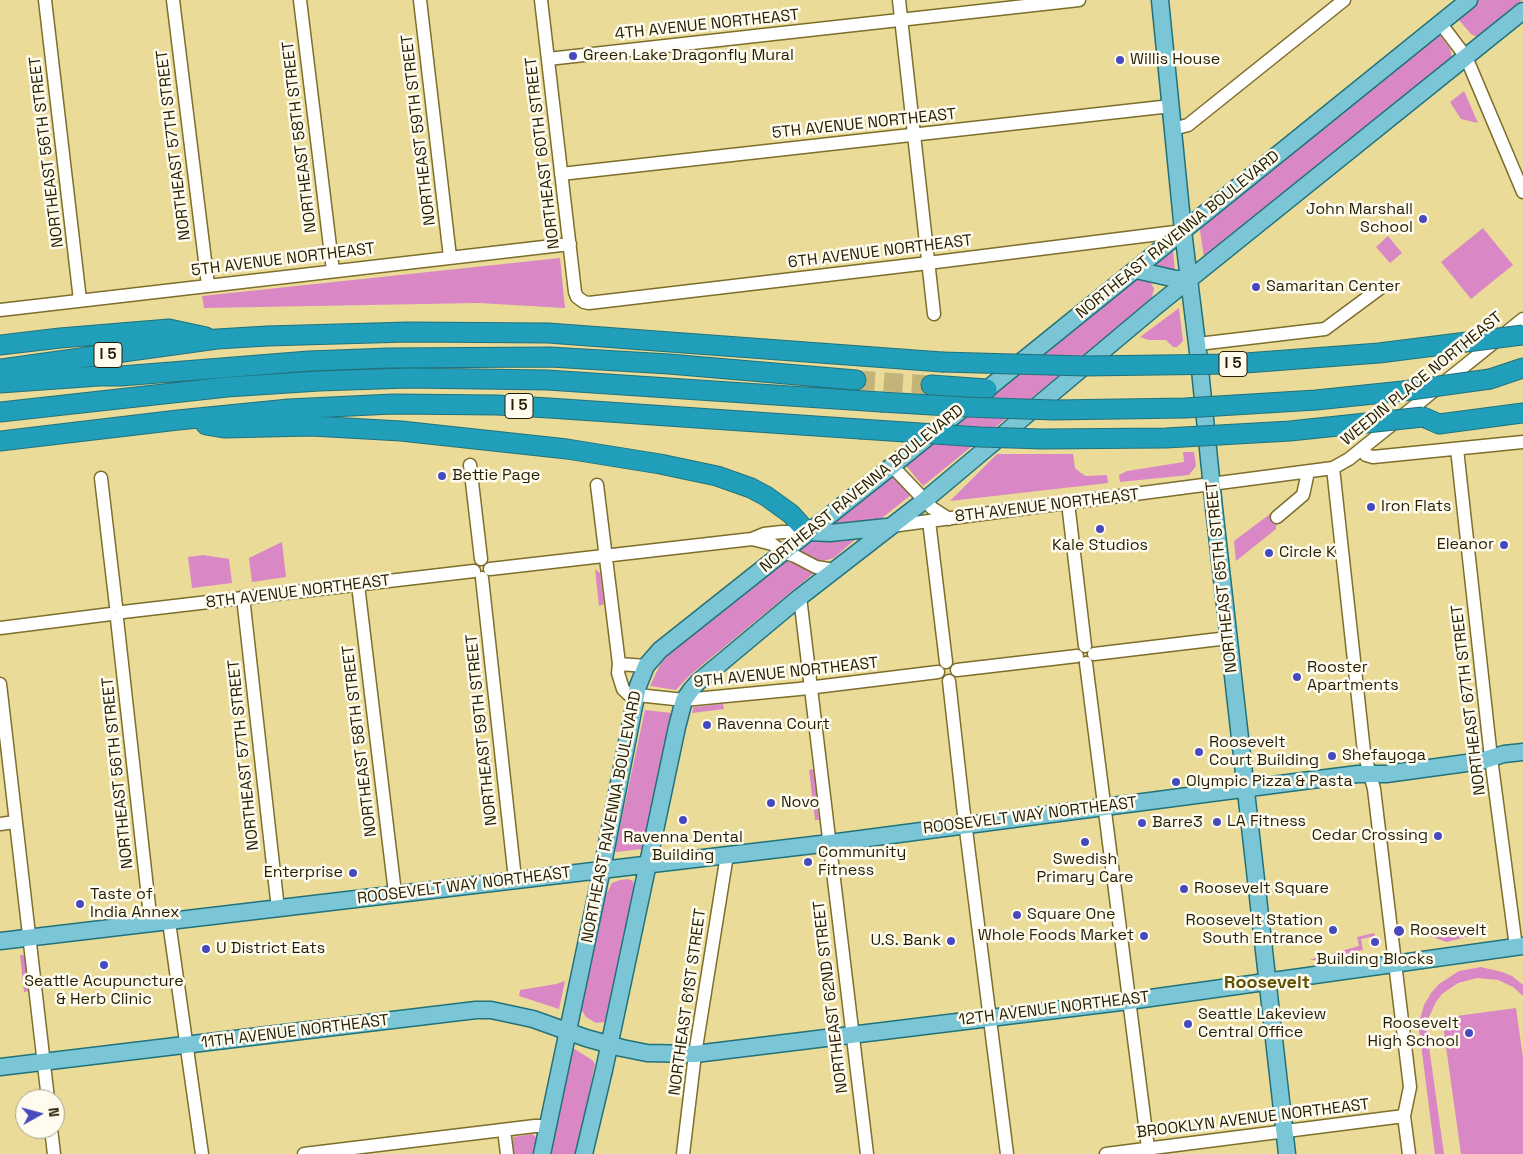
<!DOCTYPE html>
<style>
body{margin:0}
#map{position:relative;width:1523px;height:1154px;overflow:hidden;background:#ebdb98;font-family:"Space Grotesk",sans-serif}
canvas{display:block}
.north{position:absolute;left:15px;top:1089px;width:50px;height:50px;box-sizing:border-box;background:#fffcef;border:1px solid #a7a391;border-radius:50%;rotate:83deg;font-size:14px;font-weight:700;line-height:20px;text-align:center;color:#241e03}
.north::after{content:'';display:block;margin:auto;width:18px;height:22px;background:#4749bf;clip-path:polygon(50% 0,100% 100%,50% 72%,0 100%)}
</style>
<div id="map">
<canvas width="1523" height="1154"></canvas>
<div class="north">N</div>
</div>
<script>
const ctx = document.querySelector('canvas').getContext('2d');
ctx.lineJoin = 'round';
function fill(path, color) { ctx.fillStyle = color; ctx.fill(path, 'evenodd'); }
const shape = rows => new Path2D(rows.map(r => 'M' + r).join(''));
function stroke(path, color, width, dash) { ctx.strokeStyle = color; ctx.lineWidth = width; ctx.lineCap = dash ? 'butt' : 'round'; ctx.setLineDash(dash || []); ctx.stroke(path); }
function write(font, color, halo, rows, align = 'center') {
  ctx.font = font + ' "Space Grotesk",sans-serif'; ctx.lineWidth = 5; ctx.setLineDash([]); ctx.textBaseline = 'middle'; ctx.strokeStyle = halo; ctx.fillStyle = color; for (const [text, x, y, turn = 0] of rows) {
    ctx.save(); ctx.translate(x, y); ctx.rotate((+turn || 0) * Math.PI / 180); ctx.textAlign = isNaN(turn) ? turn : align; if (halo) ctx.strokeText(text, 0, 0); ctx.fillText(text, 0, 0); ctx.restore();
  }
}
fill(shape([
 [1474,0,1522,0,1477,37,1471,34,1458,19],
 [1439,34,1450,49,1452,57,1204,258,1200,231,1202,220],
 [1464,91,1478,123,1461,119,1450,102],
 [1483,228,1513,265,1471,299,1441,262],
 [1388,236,1402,253,1390,263,1376,247],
 [1170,247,1173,250,1175,271,1148,265],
 [560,258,565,308,478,303,204,308,202,296],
 [1132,277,1148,280,1151,283,1154,289,1152,297,1154,298,1151,301,923,486,903,462],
 [1179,308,1183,341,1177,347,1173,347,1166,340,1149,340,1140,337],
 [1183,452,1194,452,1196,466,1189,475,1120,482,1119,475,1127,471,1184,462],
 [997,454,1073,454,1075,468,1081,473,1086,476,1107,475,1108,483,950,501],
 [891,472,911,495,877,522,833,528,828,524],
 [1278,508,1276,529,1236,561,1234,541],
 [813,536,859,536,834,558,820,562,801,553,801,547],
 [282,542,286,577,252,582,249,558],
 [203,555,229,559,232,583,192,588,188,557],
 [786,558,814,573,690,675,676,690,650,686,660,665,673,649],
 [595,569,600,573,604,604,599,606],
 [723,704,724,709,692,713,693,707],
 [645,710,672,713,642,849,616,852,615,850],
 [814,769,819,820,815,820,809,770],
 [628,879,633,881,634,886,605,1022,596,1023,586,1017,581,1009,605,897,612,883,620,880],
 [1438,927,1438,937,1486,934,1486,936,1466,937,1447,942,1426,935,1425,927],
 [1374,933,1375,936,1361,939,1363,950,1319,960,1309,960,1359,946,1357,937],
 [20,955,26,955,29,991,24,992],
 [1361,956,1372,956,1374,961,1301,970],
 [1481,967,1502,972,1512,976,1523,985,1523,996,1513,987,1498,980,1477,978,1458,983,1442,994,1436,1002,1428,1019,1427,1032,1444,1154,1435,1154,1419,1029,1420,1019,1424,1005,1431,993,1439,984,1459,971],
 [565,981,559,1009,519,996,520,990,556,984],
 [1516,1008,1523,1058,1523,1154,1461,1154,1442,1018],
 [573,1048,592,1060,595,1064,576,1154,550,1154],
 [532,1134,535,1136,537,1140,534,1154,513,1154,513,1137]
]), '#d988c5');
stroke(shape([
 [856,380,931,385]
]), '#c3b57a', 19, [19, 9]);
const minor = shape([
 [45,0,80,300],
 [173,0,208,285],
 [300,0,333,271],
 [420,0,450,257],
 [541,0,575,292,577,297,584,302,589,303,920,264,1183,231],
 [899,0,934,314],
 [1441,24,1466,57,1523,192],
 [548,59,1079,0],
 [1173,129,1188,125,1344,0],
 [561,174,1171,106],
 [0,310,570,244],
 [1198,344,1325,329,1379,289],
 [1457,449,1491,758,1516,947],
 [1361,450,1366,455,1373,457,1523,442],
 [470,465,481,559],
 [892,466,932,508,949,519],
 [1333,468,1364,752,1374,789,1410,1087,1404,1116,1409,1154],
 [101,478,116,606],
 [597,485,619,664,618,673,623,689,628,694,684,700,799,689,938,672],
 [1068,503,1085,646],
 [1277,517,1303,495,1308,472],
 [929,521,946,662],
 [891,526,1333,468,1349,459,1523,319],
 [752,539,772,544,783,552,795,556,816,567,834,570],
 [490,569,752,539,764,534,782,532,807,532],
 [482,578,515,879],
 [358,585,395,893],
 [243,597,278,909],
 [800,597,867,1154],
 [123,612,474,571],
 [117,619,151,924],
 [0,628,111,614],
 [1094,654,1228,638],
 [1086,663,1148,1148],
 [619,664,646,666],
 [957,670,1077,656],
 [949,681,963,806,1007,1154],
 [0,684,48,1099],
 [0,824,15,822],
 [169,922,202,1154],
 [51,1129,54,1154],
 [504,1130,507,1154],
 [304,1154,535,1126,548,1126],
 [683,1154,695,1054,727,855],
 [1106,1154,1404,1116]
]);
const major = shape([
 [1160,0,1183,231,1199,360,1214,508,1287,1154],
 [1136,270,1176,279,1189,279],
 [807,532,830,533,887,527],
 [0,941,830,843,1303,781,1358,774,1386,774,1481,761,1504,754,1523,752],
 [0,1067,476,1010,491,1010,533,1019,586,1038,622,1048,647,1053,695,1054,1129,1001,1523,946],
 [542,1154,602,869,638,686,646,666,660,650,892,466,1469,0],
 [584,1154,604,1070,677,727,684,700,691,690,698,682,800,597,925,500,1155,307,1523,11]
]);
const highway = shape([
 [0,345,60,338,169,329,206,337],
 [0,369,217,339,267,336,408,332,548,333,942,362],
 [1490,379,1523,368],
 [0,383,99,376,121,376,309,361,388,358,550,357,669,364,856,380],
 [931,385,987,389],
 [0,412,227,387,319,381,409,378,547,380,881,402],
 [1423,417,1439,424,1523,413],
 [206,425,224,428,311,426,401,431,567,449,660,464,717,476,751,488,766,496,791,514,807,532],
 [0,441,178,420,289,409,393,404,497,405,549,408,860,429]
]);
stroke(minor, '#7d6e2c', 15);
stroke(major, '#22727a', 19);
stroke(highway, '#22727a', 21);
stroke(minor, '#fff', 12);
stroke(major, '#7ac5d6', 16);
stroke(highway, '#219fba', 19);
const highwayBridge = shape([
 [942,362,1085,366,1232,364,1379,353,1523,335],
 [881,402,966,407,1054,410,1185,408,1316,400,1403,391,1490,379],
 [860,429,980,437,1042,439,1166,438,1290,431,1423,417]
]);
stroke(highwayBridge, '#22727a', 21, []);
stroke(highwayBridge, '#219fba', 19);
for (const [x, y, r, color] of [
 [573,56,5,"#4749bf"],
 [1120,60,5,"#4749bf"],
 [1423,219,5,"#4749bf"],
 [1256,287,5,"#4749bf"],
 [442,476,5,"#4749bf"],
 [1371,507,5,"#4749bf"],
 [1100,529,5,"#4749bf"],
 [1504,545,5,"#4749bf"],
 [1269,553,5,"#4749bf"],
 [1297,677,5,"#4749bf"],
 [707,725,5,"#4749bf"],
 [1199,752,5,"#4749bf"],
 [1332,756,5,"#4749bf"],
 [1176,782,5,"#4749bf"],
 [771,803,5,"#4749bf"],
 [683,820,5,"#4749bf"],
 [1217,822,5,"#4749bf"],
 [1142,823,5,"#4749bf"],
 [1438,836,5,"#4749bf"],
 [1085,842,5,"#4749bf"],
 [808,862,5,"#4749bf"],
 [353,873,5,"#4749bf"],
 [1184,889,5,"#4749bf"],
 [80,904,5,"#4749bf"],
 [1017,915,5,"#4749bf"],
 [1333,930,5,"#4749bf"],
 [1399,931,6,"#4749bf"],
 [1144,936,5,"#4749bf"],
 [951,941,5,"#4749bf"],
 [1375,942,5,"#4749bf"],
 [206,949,5,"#4749bf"],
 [104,965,5,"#4749bf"],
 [1188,1024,5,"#4749bf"],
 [1469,1033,5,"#4749bf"]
]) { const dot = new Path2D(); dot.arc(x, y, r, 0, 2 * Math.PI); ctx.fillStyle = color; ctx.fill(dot); stroke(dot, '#fffcef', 2); }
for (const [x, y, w] of [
 [108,355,28],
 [1233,364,28],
 [519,406,28]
]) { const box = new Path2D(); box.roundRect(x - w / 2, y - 12.5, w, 25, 4); ctx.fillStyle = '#fffcef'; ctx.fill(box); stroke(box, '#241e03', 1); }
write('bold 15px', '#241e03', null, [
 ["I 5",108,355],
 ["I 5",1233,364],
 ["I 5",519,406]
]);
write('16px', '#241e03', '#fffcef', [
 ["4TH AVENUE NORTHEAST",707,25,-6],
 ["5TH AVENUE NORTHEAST",864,124,-6],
 ["NORTHEAST 59TH STREET",419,130,-97],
 ["NORTHEAST 58TH STREET",300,137,-97],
 ["NORTHEAST 57TH STREET",174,145,-97],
 ["NORTHEAST 56TH STREET",47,152,-97],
 ["NORTHEAST 60TH STREET",543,153,-97],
 ["NORTHEAST RAVENNA BOULEVARD",1178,235,-39],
 ["6TH AVENUE NORTHEAST",880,252,-7],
 ["5TH AVENUE NORTHEAST",283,260,-7],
 ["WEEDIN PLACE NORTHEAST",1422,379,-39],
 ["NORTHEAST RAVENNA BOULEVARD",862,489,-39],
 ["8TH AVENUE NORTHEAST",1047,506,-7],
 ["NORTHEAST 65TH STREET",1222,577,-96],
 ["8TH AVENUE NORTHEAST",298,592,-7],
 ["9TH AVENUE NORTHEAST",786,673,-6],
 ["NORTHEAST 67TH STREET",1469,700,-97],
 ["NORTHEAST 59TH STREET",482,730,-96],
 ["NORTHEAST 58TH STREET",360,741,-97],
 ["NORTHEAST 57TH STREET",244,755,-96],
 ["NORTHEAST 56TH STREET",118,773,-96],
 ["ROOSEVELT WAY NORTHEAST",1030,816,-7],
 ["NORTHEAST RAVENNA BOULEVARD",612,817,-79],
 ["ROOSEVELT WAY NORTHEAST",464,886,-7],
 ["NORTHEAST 62ND STREET",831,997,-97],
 ["NORTHEAST 61ST STREET",688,1002,-82],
 ["12TH AVENUE NORTHEAST",1054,1009,-7],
 ["11TH AVENUE NORTHEAST",295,1032,-7],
 ["BROOKLYN AVENUE NORTHEAST",1253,1119,-7]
]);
write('16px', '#241e03', '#fffcef', [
 ["Green Lake Dragonfly Mural",583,56],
 ["Willis House",1130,60],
 ["John Marshall",1413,210,"right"],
 ["School",1413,228,"right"],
 ["Samaritan Center",1266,287],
 ["Bettie Page",452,476],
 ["Iron Flats",1381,507],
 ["Eleanor",1494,545,"right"],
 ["Kale Studios",1100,546,"center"],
 ["Circle K",1279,553],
 ["Rooster",1307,668],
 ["Apartments",1307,686],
 ["Ravenna Court",717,725],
 ["Roosevelt",1209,743],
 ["Court Building",1209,761],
 ["Shefayoga",1342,756],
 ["Olympic Pizza & Pasta",1186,782],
 ["Novo",781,803],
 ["LA Fitness",1227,822],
 ["Barre3",1152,823],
 ["Cedar Crossing",1428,836,"right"],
 ["Ravenna Dental",683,838,"center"],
 ["Building",683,856,"center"],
 ["Community",818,853],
 ["Fitness",818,871],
 ["Swedish",1085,860,"center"],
 ["Primary Care",1085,878,"center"],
 ["Enterprise",343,873,"right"],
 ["Roosevelt Square",1194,889],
 ["Taste of",90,895],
 ["India Annex",90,913],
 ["Square One",1027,915],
 ["Roosevelt Station",1323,921,"right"],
 ["South Entrance",1323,939,"right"],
 ["Roosevelt",1410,931],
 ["Whole Foods Market",1134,936,"right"],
 ["U.S. Bank",941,941,"right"],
 ["U District Eats",216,949],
 ["Building Blocks",1375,960,"center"],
 ["Seattle Acupuncture",104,982,"center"],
 ["& Herb Clinic",104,1000,"center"],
 ["Seattle Lakeview",1198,1015],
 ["Central Office",1198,1033],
 ["Roosevelt",1459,1024,"right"],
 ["High School",1459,1042,"right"]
], 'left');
write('bold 18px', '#5f5004', '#fffcef', [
 ["Roosevelt",1267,983]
]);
</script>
